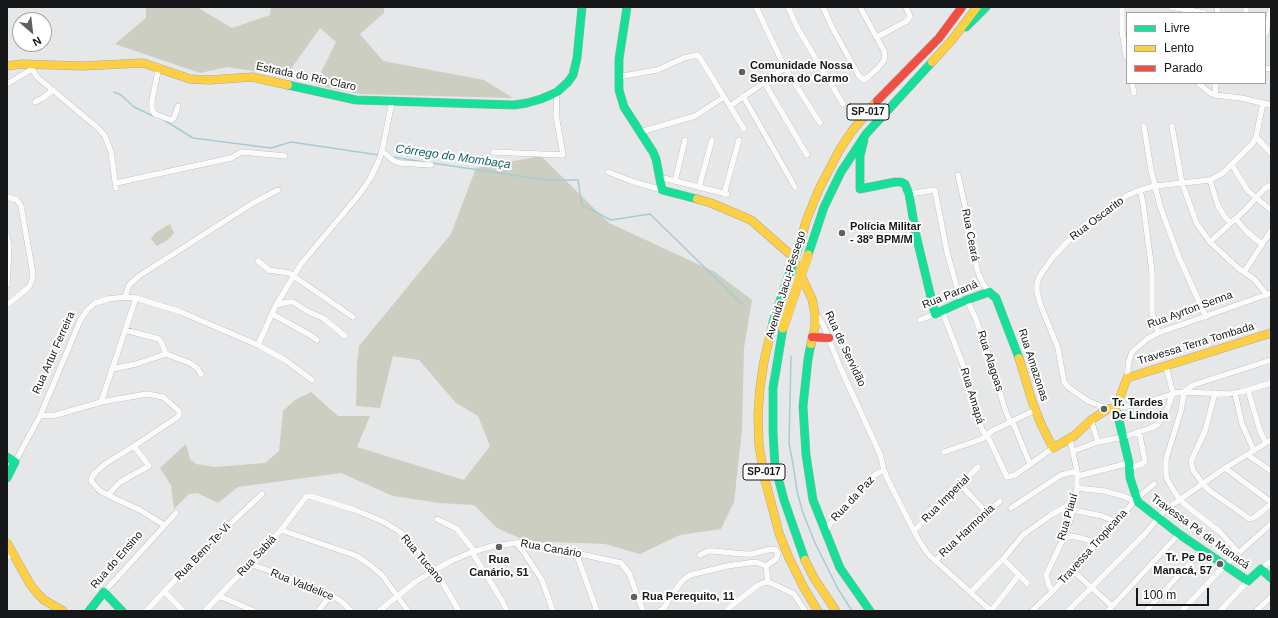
<!DOCTYPE html>
<meta charset="utf-8">
<style>
body{margin:0}
#map{position:relative;width:1278px;height:618px;overflow:hidden;background:#e5e7e9;font-family:Arial,sans-serif}
canvas{display:block}
.frame{position:absolute;inset:0;border:8px solid #17181a;pointer-events:none}
.legend{position:absolute;left:1126px;top:12px;width:140px;height:72px;box-sizing:border-box;background:#fff;border:1px solid #a2a3a3;margin:0;padding:5px 7px;list-style:none;font-size:12px;color:#17181a}
.legend li{display:flex;align-items:center;gap:8px;height:20px}
.legend b{width:20px;border:1px solid #a2a3a3}
.north{position:absolute;left:12px;top:12px;width:40px;height:40px;box-sizing:border-box;background:#fff;border:1px solid #a2a3a3;border-radius:50%;rotate:152deg;font-size:11px;font-weight:700;line-height:16px;text-align:center;color:#17181a}
.north::after{content:'';display:block;margin:auto;width:14px;height:18px;background:#5f6062;clip-path:polygon(50% 0,100% 100%,50% 72%,0 100%)}
.scale{position:absolute;left:1136px;top:588px;width:73px;height:18px;box-sizing:border-box;border:2px solid #17181a;border-top:0;padding-left:5px;font-size:12px;line-height:14px;white-space:nowrap;color:#17181a;-webkit-text-stroke:3px #fff;paint-order:stroke}
</style>
<div id="map">
<canvas width="1278" height="618"></canvas>
<div class="frame"></div>
<ul class="legend">
<li><b style="height:5px;background:#16e098"></b>Livre</li>
<li><b style="height:5px;background:#ffcf43"></b>Lento</li>
<li><b style="height:5px;background:#f24e42"></b>Parado</li>
</ul>
<div class="north">N</div>
<div class="scale">100 m</div>
</div>
<script>
const ctx = document.querySelector('canvas').getContext('2d');
ctx.lineJoin = 'round';
function fill(path, color) { ctx.fillStyle = color; ctx.fill(path, 'evenodd'); }
const shape = rows => new Path2D(rows.map(r => 'M' + r).join(''));
function stroke(path, color, width, dash) { ctx.strokeStyle = color; ctx.lineWidth = width; ctx.lineCap = dash ? 'butt' : 'round'; ctx.setLineDash(dash || []); ctx.stroke(path); }
function write(font, color, halo, rows, align = 'center') {
  ctx.font = font + ' Arial,sans-serif'; ctx.lineWidth = 4; ctx.setLineDash([]); ctx.textBaseline = 'middle'; ctx.strokeStyle = halo; ctx.fillStyle = color; for (const [text, x, y, turn = 0] of rows) {
    ctx.save(); ctx.translate(x, y); ctx.rotate((+turn || 0) * Math.PI / 180); ctx.textAlign = isNaN(turn) ? turn : align; if (halo) ctx.strokeText(text, 0, 0); ctx.fillText(text, 0, 0); ctx.restore();
  }
}
fill(shape([
 [146,7,200,7,200,9,232,28,270,15,271,7,384,7,384,13,360,34,383,61,484,80,513,98,360,94,315,85,336,42,320,28,286,76,227,67,200,73,115,44,146,18],
 [541,156,609,223,715,272,752,300,744,348,742,430,734,502,721,529,680,535,640,554,605,544,526,541,497,528,474,505,439,503,393,496,341,473,238,487,218,503,197,493,189,494,174,509,171,485,160,468,186,444,190,459,196,464,215,467,265,463,279,451,283,411,295,400,311,392,338,416,370,416,357,447,464,480,490,446,478,416,456,403,419,360,393,356,380,408,356,406,357,365,359,346,451,234,476,168],
 [170,224,174,233,168,240,157,246,151,239,155,233]
]), '#cccec1');
stroke(shape([
 [114,92,121,95,134,107,153,116],
 [164,120,193,138,271,148,291,142,379,155],
 [392,157,424,162],
 [432,163,545,180,578,180,582,205,611,220,650,214,742,304],
 [791,356,789,443,793,464,797,491,803,513,815,543,838,589,852,611]
]), '#a5ccd3', 1.5);
const street = shape([
 [756,7,785,68,820,123],
 [788,7,798,29,843,104],
 [823,7,833,29,859,76,864,80,869,76,879,67,884,60,885,56,884,51,860,7],
 [1122,7,1122,31,1125,50,1127,51],
 [1171,7,1205,13],
 [1217,13,1218,7],
 [1246,13,1246,7],
 [1266,33,1271,7],
 [877,37,907,21,910,16,906,7],
 [1125,50,1127,58],
 [32,65,32,69,37,77,98,128,105,136,111,152,116,188],
 [159,67,152,100,152,110,155,114,171,120,174,118,178,106],
 [1265,68,1271,69],
 [618,77,657,70,684,58,697,55,700,58,724,97,730,106,785,68],
 [764,82,807,155],
 [1132,83,1134,93],
 [1198,83,1210,93,1215,95,1241,98,1271,105],
 [7,84,32,69],
 [1215,95,1216,83],
 [743,96,795,187],
 [35,102,43,98,53,90],
 [730,106,744,129],
 [1144,126,1151,170,1160,206,1178,255,1206,317],
 [1172,126,1182,183,1197,224,1210,242,1238,268,1254,279,1267,295],
 [640,132,695,116,724,97],
 [1256,137,1271,153],
 [382,151,394,161,400,163,431,165],
 [493,152,563,155,556,115,557,92],
 [1232,165,1248,191,1271,210],
 [608,172,634,182,662,190],
 [958,175,970,228,977,270,983,284,989,292],
 [659,177,727,194],
 [1210,180,1218,206,1225,217,1231,223],
 [675,181,685,140],
 [116,183,231,158,242,152,285,156],
 [699,187,712,140],
 [1140,190,1143,203,1152,272,1152,312,1158,333],
 [724,194,739,140],
 [909,194,934,190,935,191,947,252,961,302],
 [7,197,17,200,21,206,33,274,32,280,29,287,7,305],
 [1236,219,1247,232,1262,244],
 [7,236,9,245,7,285],
 [1210,242,1246,209,1264,189,1271,185],
 [258,261,269,270,289,273,353,317],
 [1244,272,1271,231],
 [125,297,129,285,139,276,253,203,278,190],
 [967,300,975,317,985,345,1006,412,1009,419,1014,425,1030,464],
 [276,305,288,302,293,302,307,311,323,318,345,336],
 [942,311,963,365,982,430,989,439,1007,477,1015,475,1053,448],
 [272,314,310,335,317,340],
 [815,314,823,324,840,367,880,454,884,470,888,480,918,539,928,554,991,611],
 [920,320,935,314],
 [125,330,159,339,162,344,166,354],
 [258,345,276,305,301,264,358,196,370,179,379,160,382,151,392,102],
 [112,369,136,364,166,354,190,363,197,368,201,374],
 [1127,378,1129,361,1132,352,1147,339,1158,333,1271,293],
 [1248,390,1260,431,1266,443],
 [1184,392,1181,411,1166,459,1166,473,1167,479,1175,493,1183,503,1220,532,1239,553],
 [1184,392,1193,385,1271,360],
 [1215,393,1205,431,1191,461,1193,470,1203,484,1210,491,1250,519,1255,517,1271,504],
 [1235,393,1242,424,1254,451],
 [101,402,136,298],
 [1116,408,1144,403,1176,393,1184,392,1228,394,1241,392,1271,383],
 [1108,409,1088,401,1068,387,1064,382,1058,348,1041,306,1037,292,1037,284,1039,277,1053,257,1070,239,1083,226,1126,196,1140,190,1155,186,1210,180,1223,173,1253,143,1256,137,1263,103],
 [40,416,56,415,101,402,147,394,163,397,179,411,179,416,134,446,149,466,120,482,108,495],
 [1091,420,1098,442],
 [134,446,105,464,96,472,92,477,91,481,100,491,116,499,140,510,164,525],
 [1073,451,1098,442,1123,437,1151,428,1158,424,1166,412,1173,393,1166,367],
 [944,452,982,439,992,431,1035,410],
 [1248,455,1271,471],
 [15,462,40,416,80,321,87,310,95,303,108,299,125,297,136,298,181,312,258,345,285,360,312,380],
 [1129,468,1142,464,1145,461,1139,431],
 [1225,468,1271,502],
 [1078,476,1129,463],
 [960,484,987,513],
 [1077,488,1104,491,1123,496,1134,501],
 [1011,508,1061,475,1077,471],
 [1073,510,1102,516,1117,522],
 [437,519,457,529,475,552],
 [281,530,357,556,370,565,382,575,408,611],
 [825,531,848,502,873,476,884,470],
 [914,531,978,467],
 [1065,535,1081,538,1097,543],
 [516,543,523,551,542,580,553,611],
 [472,552,501,599,507,611],
 [576,553,597,611],
 [700,555,708,551,713,551,744,554,752,554,771,549,776,550,778,554,776,559,766,566],
 [7,557,12,553],
 [1003,559,1027,583],
 [935,561,1000,501],
 [250,564,302,582,331,595,342,602,351,611],
 [1261,569,1271,561],
 [1072,570,1112,606],
 [1053,591,1049,586,1046,575,1065,535,1073,510,1077,488,1077,471,1070,439],
 [104,592,176,513],
 [165,592,183,611],
 [971,592,1003,559,1023,535,1051,515,1074,502],
 [219,596,254,611],
 [146,611,211,542,262,494],
 [205,611,281,530,306,497,310,496,355,510,384,522,400,532,413,545,441,580,459,611],
 [318,611,331,595],
 [379,611,415,582,433,571,451,561,472,552,493,546,526,542,621,563,629,573,643,611],
 [659,611,664,608,673,593,682,581,690,575,727,566,756,562,766,566,768,582],
 [727,611,730,607,758,585,766,582,771,583,794,594,805,611],
 [991,611,1019,575],
 [1032,611,1053,591,1107,533,1136,499,1154,484],
 [1068,611,1144,535,1165,510,1225,468,1271,440],
 [1108,611,1179,534],
 [1146,611,1202,550],
 [1182,611,1224,566,1271,524],
 [1220,611,1248,581],
 [1256,611,1271,597]
]);
const fast = shape([
 [627,7,619,59,619,90,624,107,653,152,656,159,662,190,697,199],
 [966,27,986,7],
 [288,85,356,100,514,105,527,103,541,99,557,92,568,82,573,75,577,58,582,7],
 [864,140,860,156,860,189,895,182,901,182,905,184,909,194,916,235,935,314,961,302,989,292,996,298,1019,358],
 [808,255,824,207,841,172,866,134,932,62],
 [783,328,773,388,773,432,775,466,784,500,805,560],
 [811,344,808,359,803,406,806,455,813,500,840,568,870,611],
 [1116,408,1129,463,1130,478,1138,502,1179,534,1248,581,1261,569,1271,578],
 [7,457,15,462,7,478],
 [89,611,104,592,122,611]
]);
const slow = shape([
 [932,62,952,40,977,7],
 [7,66,22,64,82,66,143,63,190,79,209,80,252,77,288,85],
 [697,199,711,203,751,220,792,256,812,299,815,314,815,327,811,344],
 [802,236,806,221,819,189,840,149,852,131,877,101],
 [773,323,764,361,760,388,758,415,759,445,764,476,779,533,789,558,804,588,818,611],
 [1019,358,1032,401,1041,424,1053,448,1074,436,1091,420,1108,409,1116,408],
 [1116,408,1127,378,1271,333],
 [7,543,30,584,37,593,44,600,63,611],
 [805,560,814,578,836,611]
]);
const jam = shape([
 [877,101,939,38,962,7],
 [812,337,829,338]
]);
stroke(street, '#a8aaac', 6);
stroke(fast, '#a8aaac', 9);
stroke(slow, '#a8aaac', 9);
stroke(jam, '#a8aaac', 9);
stroke(street, '#fbfbfc', 5.5);
stroke(fast, '#16e098', 8);
stroke(slow, '#ffcf43', 8);
stroke(jam, '#f24e42', 8);
const fastBridge = shape([
 [773,323,802,236]
]);
const slowBridge = shape([
 [783,328,808,255]
]);
stroke(fastBridge, '#c3c4c5', 10, []);
stroke(slowBridge, '#c3c4c5', 10, []);
stroke(fastBridge, '#16e098', 9);
stroke(slowBridge, '#ffcf43', 9);
for (const [x, y, r, color] of [
 [742,72,4,"#5f6062"],
 [842,233,4,"#5f6062"],
 [1104,409,4,"#5f6062"],
 [499,547,4,"#5f6062"],
 [1220,564,4,"#5f6062"],
 [634,597,4,"#5f6062"]
]) { const dot = new Path2D(); dot.arc(x, y, r, 0, 2 * Math.PI); ctx.fillStyle = color; ctx.fill(dot); stroke(dot, '#fff', 1.5); }
for (const [x, y, w] of [
 [868,112,42],
 [764,472,42]
]) { const box = new Path2D(); box.roundRect(x - w / 2, y - 8, w, 16, 3); ctx.fillStyle = '#fff'; ctx.fill(box); stroke(box, '#17181a', 1); }
write('bold 10px', '#17181a', null, [
 ["SP-017",868,112],
 ["SP-017",764,472]
]);
write('bold 11px', '#17181a', '#fff', [
 ["Comunidade Nossa",750,66],
 ["Senhora do Carmo",750,79],
 ["Polícia Militar",850,227],
 ["- 38º BPM/M",850,240],
 ["Tr. Tardes",1112,403],
 ["De Lindoia",1112,416],
 ["Tr. Pe De",1212,558,"right"],
 ["Manacá, 57",1212,571,"right"],
 ["Rua",499,560,"center"],
 ["Canário, 51",499,573,"center"],
 ["Rua Perequito, 11",642,597]
], 'left');
write('11px', '#17181a', '#fff', [
 ["Estrada do Rio Claro",306,77,12],
 ["Rua Oscarito",1097,219,-37],
 ["Rua Ceará",970,235,79],
 ["Avenida Jacu-Pêssego",786,285,-73],
 ["Rua Paraná",950,295,-22],
 ["Rua Ayrton Senna",1190,310,-20],
 ["Travessa Terra Tombada",1196,344,-17],
 ["Rua de Servidão",845,349,65],
 ["Rua Artur Ferreira",54,353,-66],
 ["Rua Alagoas",990,361,72],
 ["Rua Amazonas",1033,365,72],
 ["Rua Amapá",972,396,73],
 ["Rua da Paz",853,499,-47],
 ["Rua Imperial",946,499,-45],
 ["Rua Piauí",1068,517,-74],
 ["Rua Harmonia",967,531,-43],
 ["Travessa Pé de Manacá",1200,532,36],
 ["Travessa Tropicana",1093,547,-48],
 ["Rua Canário",551,549,10],
 ["Rua Bem-Te-Vi",203,552,-46],
 ["Rua Sabiá",257,556,-47],
 ["Rua Tucano",422,559,50],
 ["Rua do Ensino",117,560,-49],
 ["Rua Valdelice",302,585,22]
]);
write('italic 12px', '#18626d', '#fff', [
 ["Córrego do Mombaça",453,157,8]
]);
</script>
